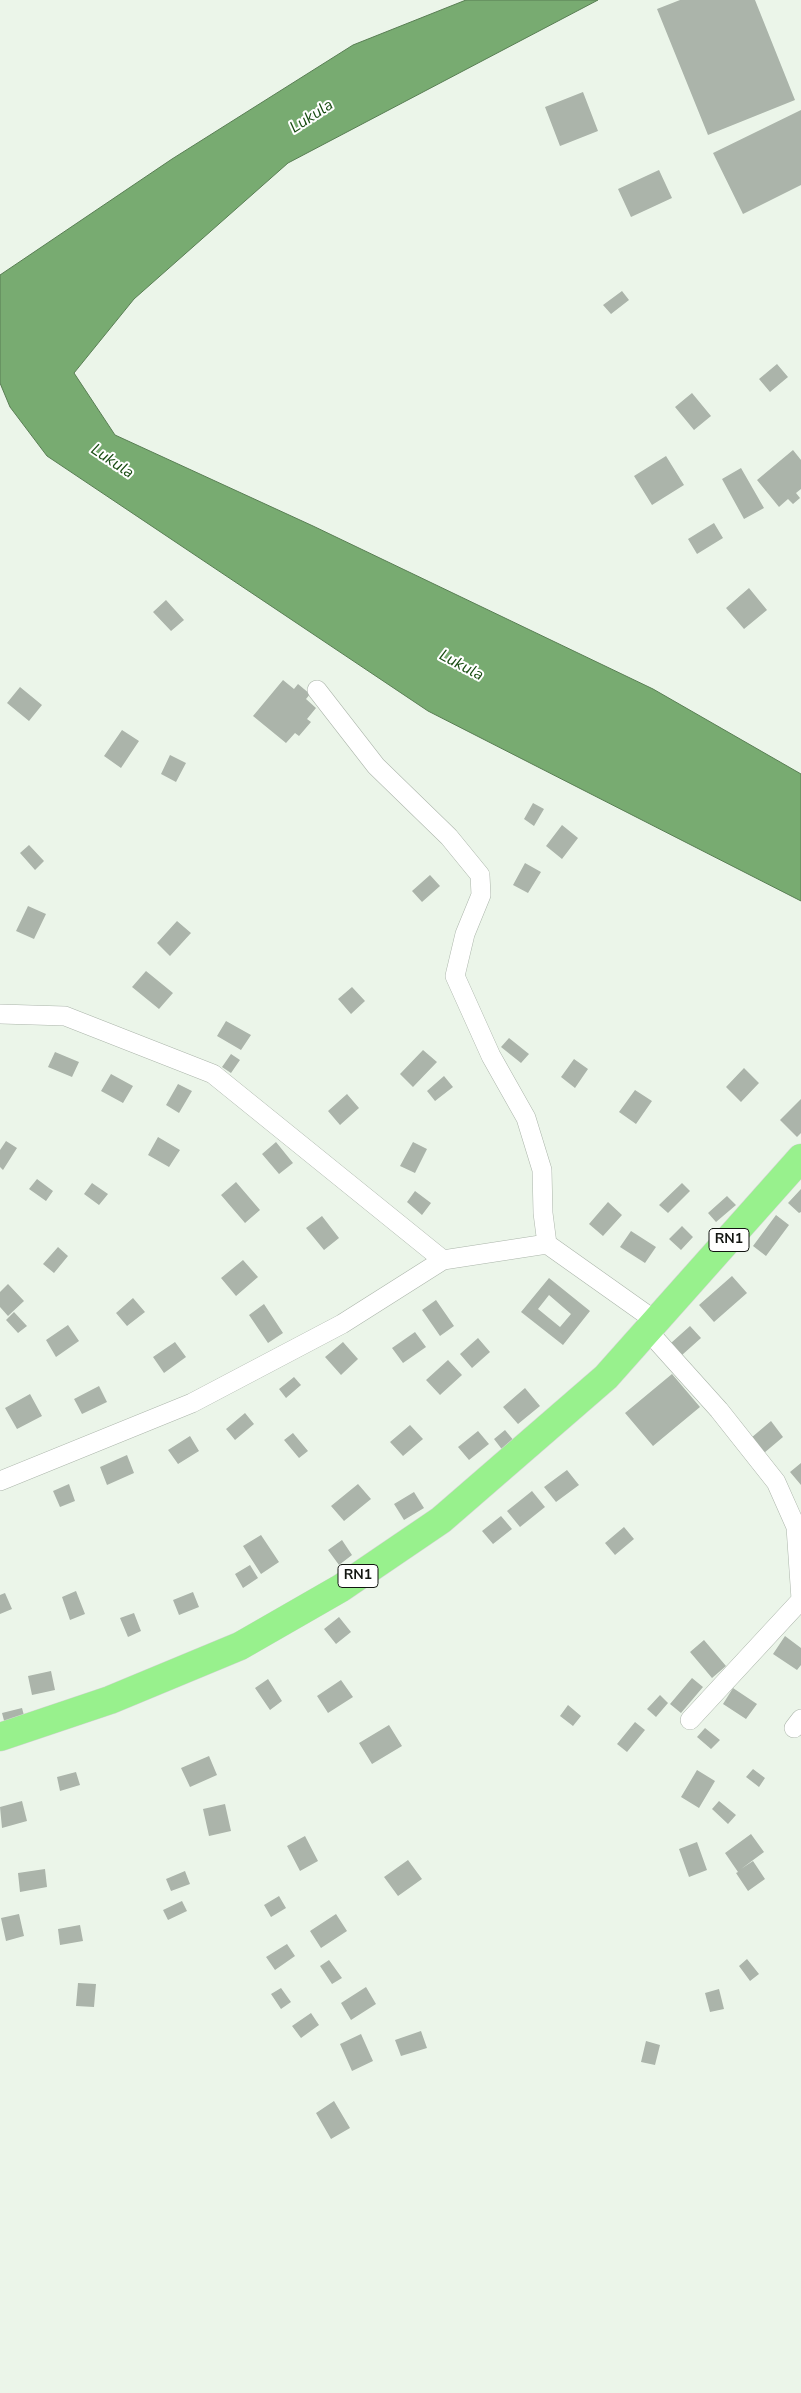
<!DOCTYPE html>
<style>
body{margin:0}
canvas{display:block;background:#ebf5e9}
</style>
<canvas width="801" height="2393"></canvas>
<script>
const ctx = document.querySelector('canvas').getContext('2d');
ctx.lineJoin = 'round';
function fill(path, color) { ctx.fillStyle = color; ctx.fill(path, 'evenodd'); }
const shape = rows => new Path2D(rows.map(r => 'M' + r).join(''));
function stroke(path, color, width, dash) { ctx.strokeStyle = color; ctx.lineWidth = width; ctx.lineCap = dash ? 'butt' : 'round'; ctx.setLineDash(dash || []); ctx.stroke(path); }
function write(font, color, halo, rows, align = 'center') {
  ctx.font = font + ' "Nunito Sans",sans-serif'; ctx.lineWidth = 4; ctx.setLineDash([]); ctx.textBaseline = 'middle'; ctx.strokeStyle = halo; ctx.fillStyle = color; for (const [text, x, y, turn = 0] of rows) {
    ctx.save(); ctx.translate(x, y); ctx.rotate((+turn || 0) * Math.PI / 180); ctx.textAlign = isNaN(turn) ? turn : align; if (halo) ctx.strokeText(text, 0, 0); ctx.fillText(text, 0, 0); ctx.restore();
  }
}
const water = shape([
 [466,0,598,0,288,163,134,299,74,373,115,435,313,526,653,689,801,774,801,901,428,711,47,456,10,407,0,383,0,275,172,159,353,45,466,0]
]);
fill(water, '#78ab71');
stroke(water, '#597e54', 1);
fill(shape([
 [680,0,755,0,795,100,708,135,657,9],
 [583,92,598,131,560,146,545,107],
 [801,110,801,185,743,214,713,153],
 [659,170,672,198,631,217,618,189],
 [622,291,629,300,611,314,603,305],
 [777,364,788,377,770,392,759,379],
 [692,393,711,416,694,430,675,407],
 [793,450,801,460,801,489,796,493,800,498,793,504,788,499,779,507,757,480],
 [666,456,684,485,652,505,634,476],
 [741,468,764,508,744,519,722,479],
 [714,523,723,538,697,554,688,539],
 [749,588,767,610,744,629,726,608],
 [166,600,184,620,171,631,153,612],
 [283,680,294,689,298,684,310,694,306,699,316,708,307,719,311,722,299,736,295,733,286,743,253,716],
 [20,687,42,705,29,721,7,703],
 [122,730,139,741,121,768,104,756],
 [170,755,186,763,176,782,161,774],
 [533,803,544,809,534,826,524,819],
 [562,825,578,838,562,859,546,846],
 [29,845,44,861,35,870,20,853],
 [525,863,541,872,528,893,513,885],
 [430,875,440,886,422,902,412,891],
 [28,906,46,914,34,939,16,931],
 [177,921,191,933,170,956,157,943],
 [146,971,173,993,159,1009,132,987],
 [352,987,365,1001,351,1014,338,999],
 [226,1021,251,1035,241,1050,217,1036],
 [509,1038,529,1054,521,1063,501,1047],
 [423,1050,437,1062,413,1087,400,1074],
 [55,1052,79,1062,72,1077,48,1067],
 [231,1054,240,1060,231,1073,222,1067],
 [574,1059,588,1069,575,1088,561,1077],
 [744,1068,759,1083,741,1102,726,1087],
 [111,1074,133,1086,123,1103,101,1091],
 [444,1076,453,1087,435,1101,427,1091],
 [178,1084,192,1091,179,1113,166,1105],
 [635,1090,652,1101,636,1124,619,1112],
 [347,1094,359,1108,340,1125,328,1111],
 [801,1099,801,1133,797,1137,780,1120],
 [158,1137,180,1150,169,1167,148,1155],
 [6,1141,17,1148,3,1170,0,1167,0,1150],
 [276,1142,293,1163,279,1174,262,1154],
 [413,1142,427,1149,415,1173,400,1166],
 [37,1179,53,1191,46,1201,29,1189],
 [236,1182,260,1210,245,1223,221,1195],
 [92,1183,108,1194,99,1205,84,1194],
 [682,1183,690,1191,668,1213,659,1205],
 [801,1189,801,1212,799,1213,788,1203],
 [415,1191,431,1203,422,1215,407,1202],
 [727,1196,736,1205,716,1222,708,1213],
 [608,1202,622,1215,603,1236,589,1224],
 [776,1215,789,1225,766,1256,753,1246],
 [322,1216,339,1238,324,1250,306,1228],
 [682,1226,693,1237,681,1250,669,1239],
 [631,1231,656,1247,645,1263,620,1247],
 [58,1247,68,1256,54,1273,43,1264],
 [243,1260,258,1277,236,1296,221,1278],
 [732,1276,747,1293,714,1322,699,1305],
 [549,1278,590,1311,563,1345,521,1312],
 [549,1295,571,1314,560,1327,538,1309],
 [8,1284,24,1301,8,1316,0,1307,0,1292],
 [133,1298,145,1312,127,1326,116,1313],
 [436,1300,454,1326,440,1336,422,1310],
 [264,1304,283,1333,268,1343,249,1315],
 [14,1312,27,1326,18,1333,6,1320],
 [68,1325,79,1341,56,1357,46,1340],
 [690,1326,701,1338,682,1355,671,1343],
 [415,1332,426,1347,403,1363,392,1348],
 [478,1338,490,1352,472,1368,460,1354],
 [175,1342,186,1357,164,1373,153,1357],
 [343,1342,358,1359,341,1375,325,1357],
 [448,1360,462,1375,440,1395,426,1380],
 [672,1374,700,1407,653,1446,625,1413],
 [294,1377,301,1385,286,1398,279,1389],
 [99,1386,107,1402,82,1414,74,1399],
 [525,1388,540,1406,518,1424,503,1407],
 [30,1394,42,1416,17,1429,5,1408],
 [245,1413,254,1424,235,1440,226,1429],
 [771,1421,783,1437,764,1453,751,1438],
 [410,1425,423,1439,403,1456,390,1442],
 [505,1430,515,1442,504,1452,494,1439],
 [478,1431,489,1444,469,1460,458,1447],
 [293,1433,308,1451,299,1458,284,1440],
 [190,1436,199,1451,178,1464,168,1450],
 [127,1455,134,1473,107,1485,100,1467],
 [801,1463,801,1485,790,1472],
 [567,1470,579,1485,556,1502,544,1487],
 [69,1484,75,1501,60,1507,53,1491],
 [358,1484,371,1499,344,1521,331,1506],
 [532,1491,545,1507,520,1527,507,1511],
 [414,1492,424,1508,404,1520,394,1504],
 [501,1516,512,1529,493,1544,482,1531],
 [624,1527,634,1539,615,1555,605,1543],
 [261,1535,279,1562,261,1574,243,1546],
 [342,1540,352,1555,339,1565,328,1550],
 [250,1565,258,1578,243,1588,235,1574],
 [76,1591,85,1614,70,1620,62,1597],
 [193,1592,199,1607,179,1615,173,1600],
 [5,1593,12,1609,0,1614,0,1595],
 [134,1613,141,1631,128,1637,120,1618],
 [339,1617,351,1632,336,1644,324,1629],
 [785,1636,801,1648,801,1665,797,1670,773,1654],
 [704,1640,726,1666,712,1678,690,1652],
 [51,1671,55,1690,32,1695,28,1676],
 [692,1678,703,1687,681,1713,670,1704],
 [268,1679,282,1701,270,1710,255,1688],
 [341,1680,353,1697,328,1713,317,1696],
 [733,1688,757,1704,746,1719,723,1704],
 [660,1695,668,1703,656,1717,647,1709],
 [568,1705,581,1716,573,1726,560,1716],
 [22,1708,26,1723,6,1728,2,1713],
 [635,1722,645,1730,627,1752,617,1744],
 [389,1725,402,1746,372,1764,359,1743],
 [705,1728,720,1740,711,1749,697,1737],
 [209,1756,217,1775,190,1787,181,1768],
 [753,1769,765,1778,759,1787,746,1777],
 [697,1770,715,1781,699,1808,681,1797],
 [76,1772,80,1785,60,1791,57,1777],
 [22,1801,27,1821,2,1828,0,1807],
 [719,1801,736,1815,728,1824,712,1809],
 [225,1804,231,1831,209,1836,203,1809],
 [751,1834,764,1852,741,1869,753,1861,765,1879,748,1891,736,1873,738,1872,725,1853],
 [305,1836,318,1861,300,1871,287,1846],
 [697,1842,707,1870,689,1877,679,1849],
 [408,1860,422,1879,398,1896,384,1877],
 [45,1869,47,1887,20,1892,18,1873],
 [185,1871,190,1884,171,1891,166,1879],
 [279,1896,286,1908,271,1917,264,1905],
 [182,1901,187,1911,168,1920,163,1910],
 [19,1914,24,1936,6,1941,1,1918],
 [336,1914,347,1931,321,1948,310,1931],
 [80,1925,83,1941,60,1945,58,1929],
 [287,1944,295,1956,275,1970,266,1957],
 [747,1959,759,1974,750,1981,739,1966],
 [329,1960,342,1978,332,1984,320,1966],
 [78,1983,96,1984,94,2007,76,2006],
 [366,1987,376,2004,351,2020,341,2003],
 [281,1988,291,2002,281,2009,271,1994],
 [719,1989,724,2009,710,2012,705,1993],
 [311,2013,319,2025,301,2038,292,2026],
 [421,2031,427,2048,401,2056,395,2040],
 [361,2034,373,2061,352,2071,340,2044],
 [646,2041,660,2045,655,2065,641,2062],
 [334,2101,350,2128,331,2139,316,2113]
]), '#abb4aa');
const minor = shape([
 [317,690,376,766,449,837,480,875,481,895,465,934,455,976,491,1056,526,1118,542,1170,543,1213,547,1244],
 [0,1014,65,1016,213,1074,443,1260,547,1244,657,1322],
 [648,1331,719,1410,776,1482,796,1527,801,1599],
 [0,1481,192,1403,342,1324,443,1260],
 [690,1720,801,1600],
 [794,1728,801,1719]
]);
const highway = shape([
 [0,1737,110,1700,240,1646,341,1588,441,1520,606,1377,801,1158]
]);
stroke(minor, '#abb5aa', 20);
stroke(highway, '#d4d5d4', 29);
stroke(minor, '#fff', 19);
stroke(highway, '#98f18d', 28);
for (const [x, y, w] of [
 [729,1240,40],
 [358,1576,40]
]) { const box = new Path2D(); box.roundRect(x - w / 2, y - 11.5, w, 23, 4); ctx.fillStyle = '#fff'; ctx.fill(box); stroke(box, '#121511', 1); }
write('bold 14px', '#121511', null, [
 ["RN1",729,1240],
 ["RN1",358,1576]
]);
write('italic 16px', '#194d13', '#fff', [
 ["Lukula",312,117,-33],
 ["Lukula",112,462,34],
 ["Lukula",461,666,28]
]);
</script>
